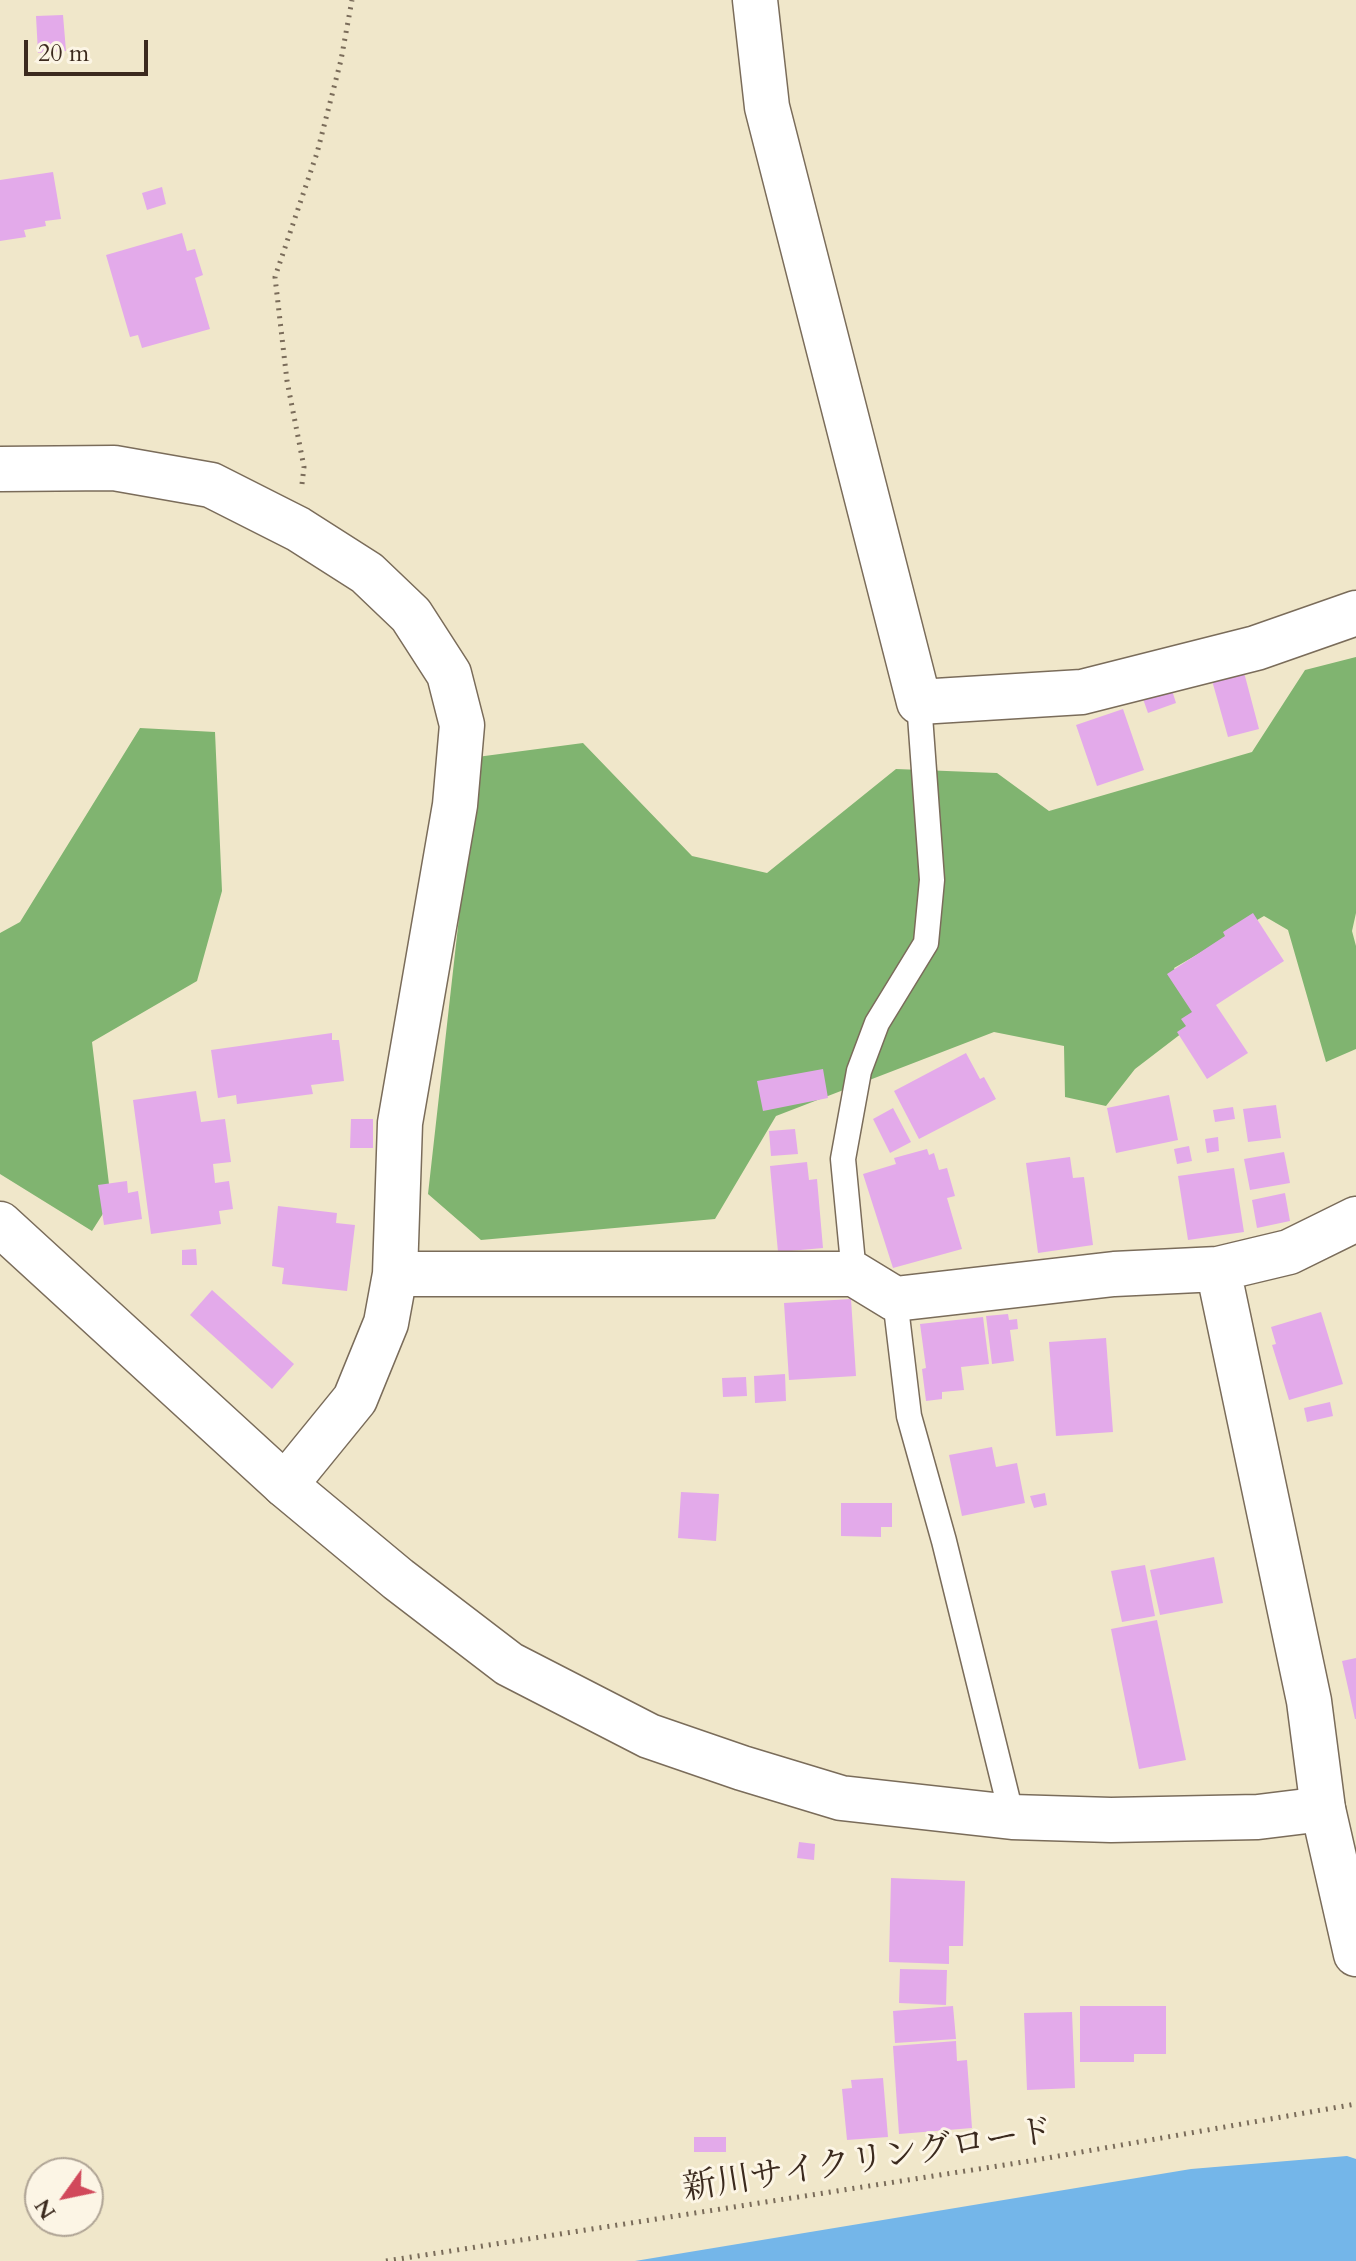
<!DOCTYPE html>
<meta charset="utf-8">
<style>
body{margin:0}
#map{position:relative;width:1356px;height:2261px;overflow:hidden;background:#f0e7ca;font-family:Cardo,serif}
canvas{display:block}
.north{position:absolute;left:24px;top:2157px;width:80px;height:80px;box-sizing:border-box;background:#fcf5e5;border:2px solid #afa495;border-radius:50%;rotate:237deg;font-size:22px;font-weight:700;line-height:32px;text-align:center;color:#3b2a1e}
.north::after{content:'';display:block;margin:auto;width:28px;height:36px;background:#d1495b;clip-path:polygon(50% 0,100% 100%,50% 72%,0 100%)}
.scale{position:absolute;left:24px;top:40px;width:124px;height:36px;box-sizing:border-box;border:4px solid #3b2a1e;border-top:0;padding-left:10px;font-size:24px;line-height:28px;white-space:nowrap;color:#3b2a1e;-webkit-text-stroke:6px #fcf5e5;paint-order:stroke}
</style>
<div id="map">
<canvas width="1356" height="2261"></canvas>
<div class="north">N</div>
<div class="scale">20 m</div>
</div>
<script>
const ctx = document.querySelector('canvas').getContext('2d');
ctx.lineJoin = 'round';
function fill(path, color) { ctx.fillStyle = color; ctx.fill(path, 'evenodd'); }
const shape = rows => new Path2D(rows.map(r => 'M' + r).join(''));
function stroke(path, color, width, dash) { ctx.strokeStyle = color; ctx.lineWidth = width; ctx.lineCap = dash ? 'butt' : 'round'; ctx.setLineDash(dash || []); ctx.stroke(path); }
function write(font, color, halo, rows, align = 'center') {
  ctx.font = font + ' Cardo,"Noto Serif JP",serif'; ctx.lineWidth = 6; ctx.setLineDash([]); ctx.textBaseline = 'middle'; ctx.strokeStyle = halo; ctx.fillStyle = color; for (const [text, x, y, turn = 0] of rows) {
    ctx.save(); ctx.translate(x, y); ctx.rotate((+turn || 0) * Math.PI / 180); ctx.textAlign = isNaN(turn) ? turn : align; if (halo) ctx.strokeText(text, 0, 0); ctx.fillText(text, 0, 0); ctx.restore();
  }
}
fill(shape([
 [1356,657,1356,913,1352,931,1356,946,1356,1049,1326,1062,1288,930,1264,916,1174,968,1199,1020,1135,1069,1106,1106,1065,1097,1064,1046,994,1032,776,1116,715,1219,481,1240,428,1194,477,757,583,743,692,856,767,873,896,769,997,773,1049,811,1252,752,1305,670],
 [140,728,215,732,222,891,197,981,92,1042,111,1201,92,1231,0,1174,0,933,20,922]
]), '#80b470');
fill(shape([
 [1347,2156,1356,2159,1356,2261,635,2261,1191,2169]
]), '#74b6e9');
fill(shape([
 [63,15,66,51,38,53,36,16],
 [53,172,61,219,45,221,46,226,24,230,26,237,0,241,0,180],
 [162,187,166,204,147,210,142,193],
 [182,233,187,251,195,249,203,275,195,278,210,329,142,348,138,335,130,337,106,255],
 [1241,661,1259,729,1228,737,1209,670],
 [1171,687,1176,703,1148,713,1142,696],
 [1123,709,1144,770,1097,786,1076,725],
 [1253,913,1284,961,1216,1005,1248,1053,1207,1079,1177,1032,1186,1026,1181,1019,1192,1012,1167,974,1225,936,1223,932],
 [332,1033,332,1040,339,1040,344,1081,311,1085,313,1094,237,1104,236,1095,218,1098,211,1050],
 [966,1053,980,1079,984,1077,996,1099,919,1139,894,1091],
 [823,1069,828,1098,763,1111,757,1081],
 [196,1091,201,1122,225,1119,231,1162,213,1164,215,1183,229,1181,233,1209,219,1211,221,1224,151,1234,133,1100],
 [1169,1095,1178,1140,1116,1153,1107,1108],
 [1276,1105,1281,1138,1248,1142,1243,1109],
 [1233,1107,1235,1119,1215,1122,1213,1110],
 [893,1108,911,1142,890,1153,873,1119],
 [351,1119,373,1119,373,1148,350,1148],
 [795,1129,798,1154,771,1156,769,1131],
 [1218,1137,1219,1151,1207,1153,1205,1139],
 [1189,1146,1192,1161,1177,1164,1174,1149],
 [927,1149,929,1155,934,1153,939,1170,947,1168,955,1196,947,1198,962,1249,893,1268,863,1174,896,1164,894,1158],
 [1284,1152,1290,1183,1250,1190,1244,1159],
 [1070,1157,1073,1178,1084,1177,1093,1245,1038,1253,1026,1163],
 [807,1162,809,1180,817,1179,823,1248,778,1252,770,1166],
 [1234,1168,1244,1232,1188,1240,1178,1176],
 [127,1181,128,1193,138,1191,142,1219,104,1225,98,1185],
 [1285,1193,1290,1221,1257,1228,1252,1200],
 [278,1206,337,1213,336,1223,355,1225,347,1291,282,1284,284,1268,272,1266],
 [196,1249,197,1265,182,1265,182,1250],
 [212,1290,294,1364,272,1389,190,1315],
 [851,1299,856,1376,789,1380,784,1303],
 [1321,1312,1343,1384,1289,1400,1272,1345,1276,1344,1271,1327],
 [1008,1314,1009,1320,1017,1319,1018,1329,1010,1330,1014,1361,992,1364,986,1316],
 [983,1317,989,1364,961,1367,964,1390,942,1392,942,1399,926,1401,922,1369,926,1368,920,1324],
 [1106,1338,1113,1432,1056,1436,1049,1342],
 [785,1374,786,1401,755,1403,754,1376],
 [746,1377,747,1396,723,1397,722,1378],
 [1330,1402,1333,1416,1307,1422,1304,1408],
 [992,1447,996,1467,1017,1463,1025,1503,962,1516,949,1455],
 [681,1492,719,1494,716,1541,678,1538],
 [1045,1493,1047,1505,1034,1508,1030,1496],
 [841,1503,892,1503,892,1527,881,1527,881,1537,841,1536],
 [1214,1557,1223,1603,1160,1615,1150,1570],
 [1145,1565,1155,1616,1122,1622,1111,1571],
 [1157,1620,1186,1760,1139,1769,1111,1629],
 [1356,1658,1356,1719,1355,1719,1342,1661],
 [799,1842,815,1844,814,1860,797,1858],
 [891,1878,965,1881,963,1946,949,1946,949,1964,889,1962],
 [900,1969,947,1970,946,2005,899,2003],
 [953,2006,956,2039,895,2043,893,2011],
 [1080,2006,1166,2006,1166,2054,1134,2054,1134,2062,1080,2062],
 [1072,2012,1075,2088,1027,2090,1024,2013],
 [956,2041,957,2061,967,2060,972,2128,899,2134,893,2046],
 [883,2078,888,2137,847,2140,842,2089,852,2088,851,2080],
 [694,2137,726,2137,726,2152,694,2152]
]), '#e3aaea');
const lane = shape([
 [854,1274,843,1159,859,1071,877,1023,926,943,932,880,919,702],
 [895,1299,909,1416,944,1541,1012,1817]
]);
const street = shape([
 [755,0,767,107,919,702,1082,692,1256,648,1356,613],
 [0,469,114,468,211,485,298,529,367,573,411,615,449,674,462,725,455,805,400,1123,395,1274,386,1323,355,1399,285,1485],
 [1356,1219,1289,1252,1218,1269,1309,1701,1323,1809,1356,1954],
 [395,1274,854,1274,895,1299,1114,1274,1218,1269]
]);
const secondary = shape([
 [0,1224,285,1485,398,1579,509,1664,649,1736,742,1768,841,1798,1012,1817,1111,1820,1258,1817,1323,1809]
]);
stroke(lane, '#7a6c5a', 27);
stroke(street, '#7a6c5a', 47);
stroke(secondary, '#7a6c5a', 47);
stroke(shape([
 [302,484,304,467,287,381,275,277,317,153,341,60,352,0],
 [386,2261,1030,2161,1356,2104]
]), '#7a6c5a', 5, [2, 6]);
stroke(lane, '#fff', 24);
stroke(street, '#fff', 44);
stroke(secondary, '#fff', 44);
write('34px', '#3b2a1e', '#fcf5e5', [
 ["新川サイクリングロード",868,2162,-9]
]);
</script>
